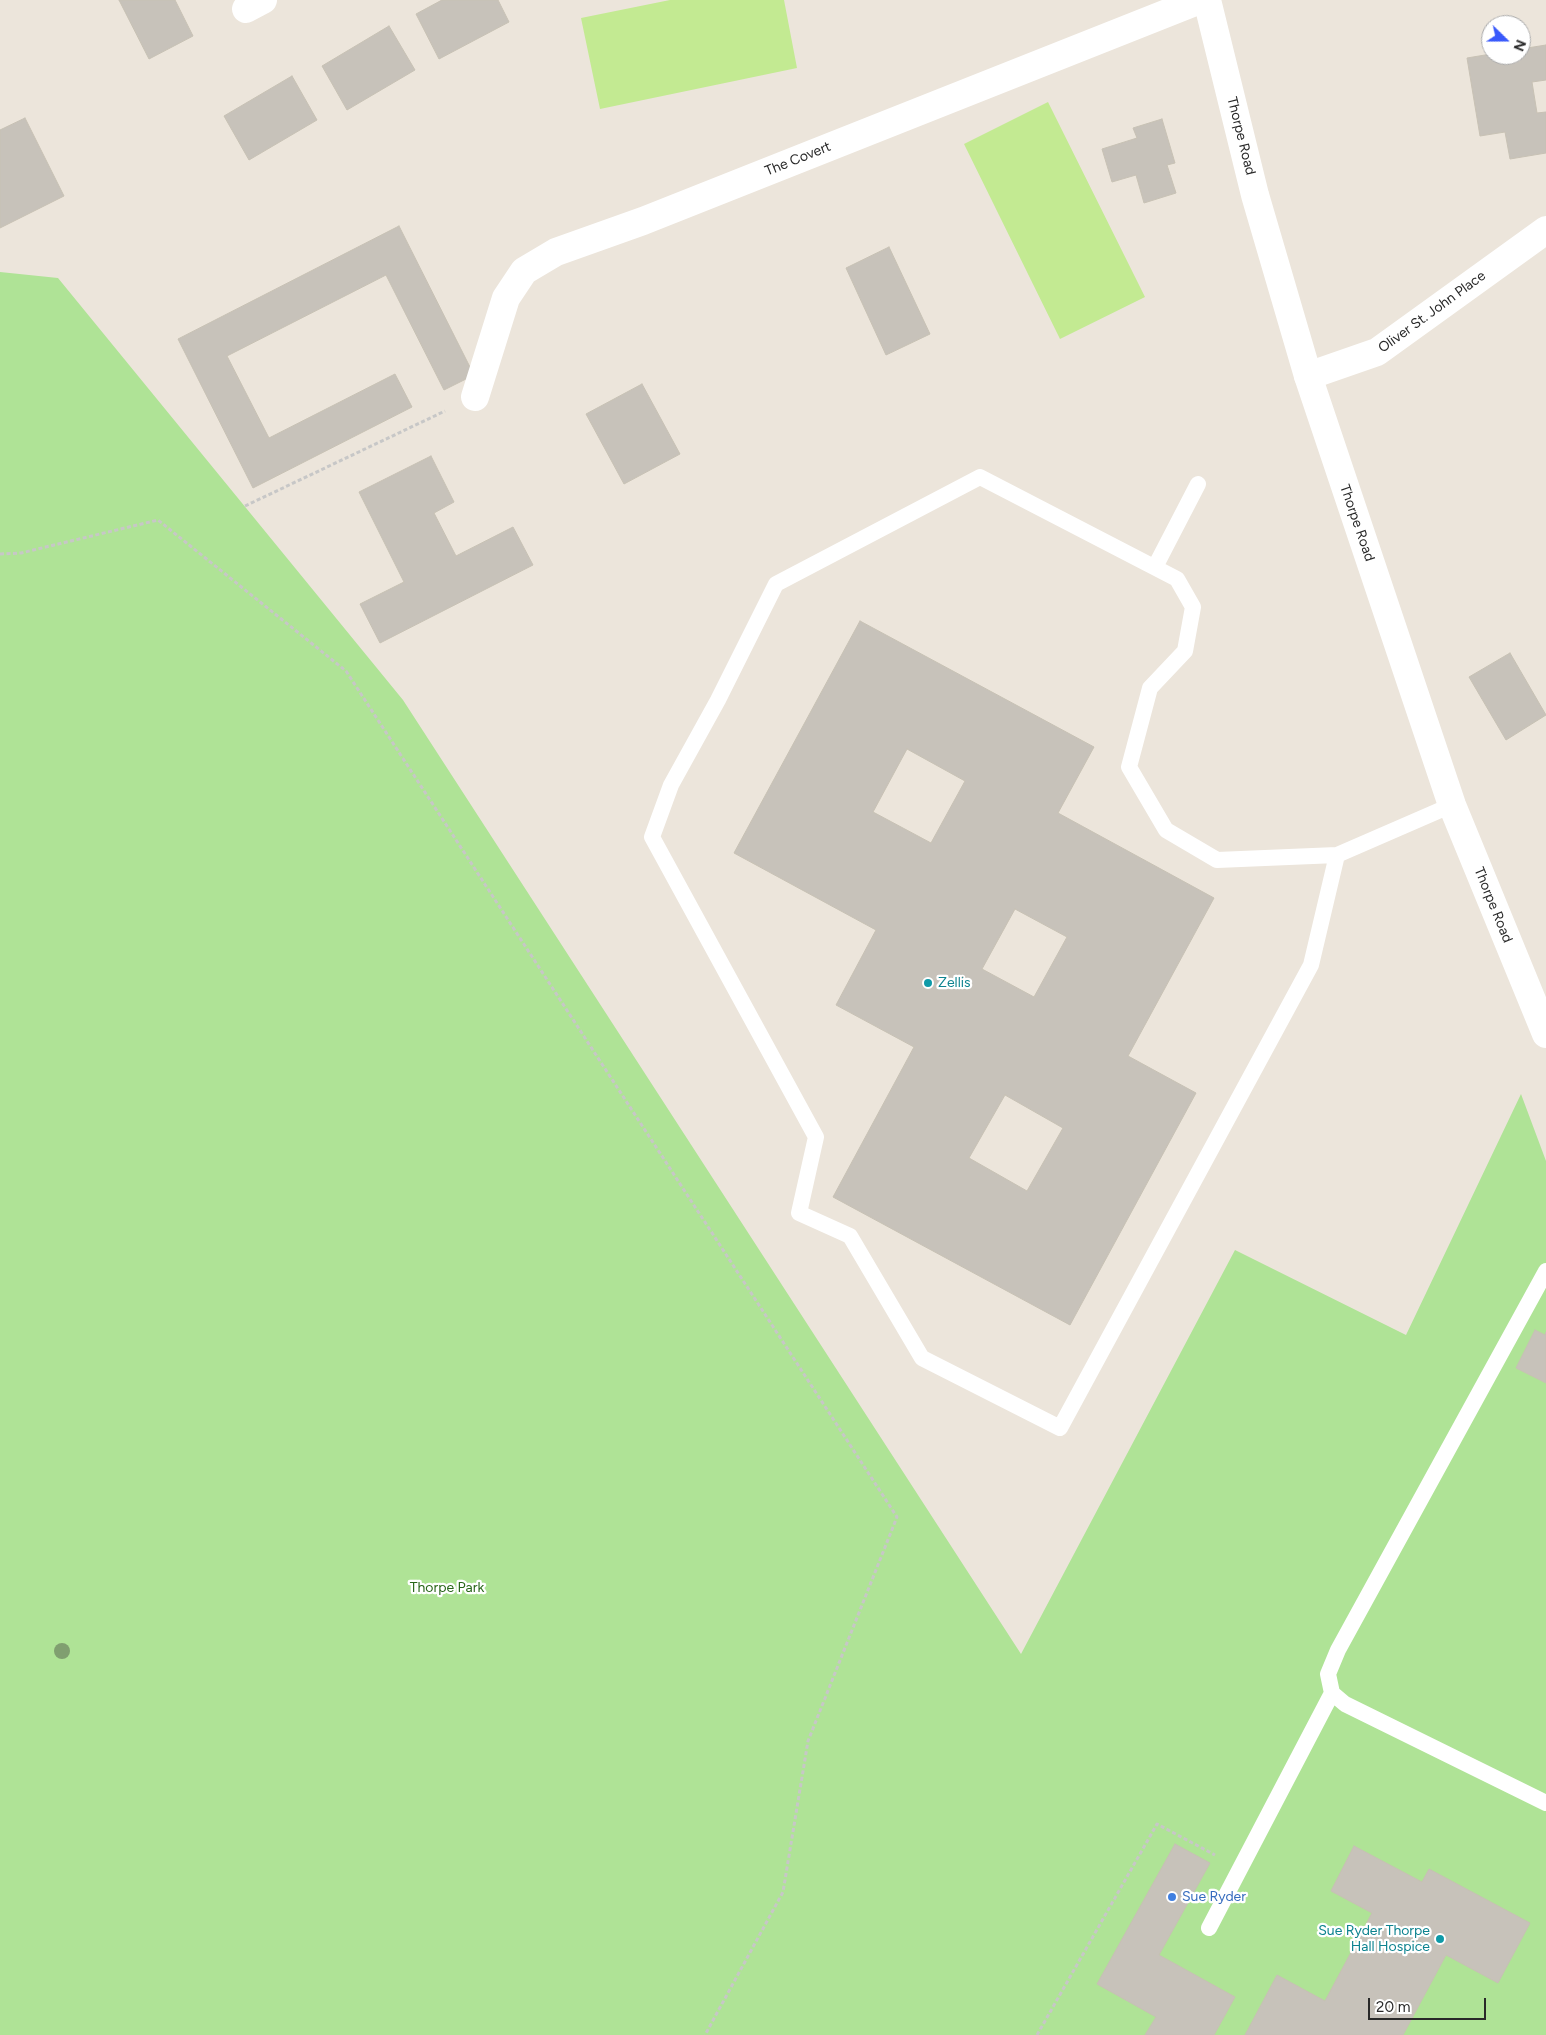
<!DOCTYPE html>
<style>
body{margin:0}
#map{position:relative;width:1546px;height:2035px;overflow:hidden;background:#ece5db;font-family:Figtree,sans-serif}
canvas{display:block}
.north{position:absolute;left:1481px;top:15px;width:50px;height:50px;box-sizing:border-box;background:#fff;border:1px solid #a9a9a9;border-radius:50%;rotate:112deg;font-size:14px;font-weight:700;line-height:20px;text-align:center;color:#292929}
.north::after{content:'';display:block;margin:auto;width:18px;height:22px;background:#3959fb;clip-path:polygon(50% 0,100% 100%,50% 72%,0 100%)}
.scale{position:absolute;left:1368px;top:1998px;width:118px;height:22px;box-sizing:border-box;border:2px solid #292929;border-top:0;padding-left:6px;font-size:15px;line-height:18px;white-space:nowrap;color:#292929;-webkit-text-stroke:4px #fff;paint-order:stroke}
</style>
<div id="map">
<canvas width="1546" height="2035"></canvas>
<div class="north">N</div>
<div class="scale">20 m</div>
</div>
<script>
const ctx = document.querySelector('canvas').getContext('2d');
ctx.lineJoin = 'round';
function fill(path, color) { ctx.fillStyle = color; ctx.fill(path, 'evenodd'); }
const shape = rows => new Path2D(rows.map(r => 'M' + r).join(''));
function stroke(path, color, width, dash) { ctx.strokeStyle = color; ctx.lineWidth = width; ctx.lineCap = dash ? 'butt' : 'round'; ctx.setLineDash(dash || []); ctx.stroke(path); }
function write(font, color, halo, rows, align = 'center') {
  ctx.font = font + ' Figtree,sans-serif'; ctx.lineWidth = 4.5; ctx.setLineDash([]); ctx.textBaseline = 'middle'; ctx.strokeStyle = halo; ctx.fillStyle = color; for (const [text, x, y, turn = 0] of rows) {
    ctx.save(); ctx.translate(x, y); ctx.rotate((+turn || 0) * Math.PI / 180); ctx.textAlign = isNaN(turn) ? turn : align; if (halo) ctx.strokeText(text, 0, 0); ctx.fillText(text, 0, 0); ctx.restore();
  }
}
fill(shape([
 [0,272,58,278,403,700,1021,1654,1235,1250,1406,1335,1521,1094,1546,1161,1546,2035,0,2035]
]), '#afe396');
fill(shape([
 [670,0,784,0,797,68,600,109,581,18],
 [1048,102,1145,297,1060,339,964,144]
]), '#c3ea92');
const building = shape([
 [119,0,175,0,193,36,149,59,119,0],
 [442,0,498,0,509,22,439,59,416,14,442,0],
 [389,26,415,70,347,110,322,66,389,26],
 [1546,45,1546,80,1532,82,1537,113,1546,112,1546,153,1510,159,1505,132,1480,136,1467,58,1491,54,1521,55,1521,49,1546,45],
 [292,76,317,120,249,160,224,116,292,76],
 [25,118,64,196,0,228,0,130,25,118],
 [1162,119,1175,163,1167,165,1176,193,1144,203,1136,175,1112,182,1102,149,1137,138,1133,128,1162,119],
 [399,226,474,375,444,390,386,275,227,356,269,438,395,374,412,407,253,488,178,339,399,226],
 [889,247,930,334,886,355,846,268,889,247],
 [642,384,680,454,624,484,586,414,642,384],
 [431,456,454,502,434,513,456,556,513,527,533,565,380,643,360,604,404,582,359,492,431,456],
 [860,621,1094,747,1058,813,1214,898,1128,1056,1196,1093,1070,1325,833,1197,914,1047,836,1005,876,930,734,853,860,621],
 [907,749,965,781,931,843,873,812,907,749],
 [1015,909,1067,937,1034,997,982,969,1015,909],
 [1005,1095,1063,1128,1027,1191,969,1158,1005,1095],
 [1510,653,1546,715,1506,740,1469,677,1510,653],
 [1535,1330,1545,1335,1546,1332,1546,1383,1516,1368,1535,1330],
 [1175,1844,1210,1863,1159,1955,1235,1997,1214,2035,1145,2035,1156,2017,1097,1984,1175,1844],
 [1354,1846,1422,1882,1429,1869,1530,1923,1498,1983,1446,1955,1403,2035,1245,2035,1277,1975,1325,2001,1372,1913,1331,1891,1354,1846]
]);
fill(building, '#c7c2ba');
stroke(building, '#c7c1b4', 1);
stroke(shape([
 [245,506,445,411],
 [0,554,21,553,158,520,346,671,897,1517,808,1741,783,1892,705,2035],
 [1037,2035,1157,1824,1215,1855]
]), '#c7c7c7', 3, [4, 2.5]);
stroke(shape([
 [1155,567,1198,484],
 [1337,855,1311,965,1060,1428,922,1358,850,1236,799,1213,816,1137,652,837,671,785,718,700,776,584,980,477,1177,579,1193,607,1185,651,1150,688,1129,767,1166,830,1217,860,1337,855,1452,805],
 [1546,1271,1338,1650,1328,1674,1332,1693,1345,1704,1546,1803],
 [1209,1928,1332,1693]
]), '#fff', 16);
stroke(shape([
 [246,9,263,0],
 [1308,376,1377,352,1546,230],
 [475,397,506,298,524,271,556,252,643,221,1200,0]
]), '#fff', 28);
stroke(shape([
 [1207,0,1255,195,1308,376,1452,805,1546,1034]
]), '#fff', 28);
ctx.fillStyle = '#809f70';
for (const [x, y] of [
 [62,1651]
]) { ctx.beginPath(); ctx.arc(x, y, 8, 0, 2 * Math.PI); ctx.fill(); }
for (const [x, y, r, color] of [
 [928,983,5,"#0f9aa8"],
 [1172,1897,5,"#3f7fe0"],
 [1440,1939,5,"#0f9aa8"]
]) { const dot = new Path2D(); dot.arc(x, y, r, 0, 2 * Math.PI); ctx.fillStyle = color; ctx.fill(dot); stroke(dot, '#fff', 2); }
write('14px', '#292929', '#fff', [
 ["Thorpe Road",1241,136,76],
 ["The Covert",798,159,-22],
 ["Oliver St. John Place",1432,312,-36],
 ["Thorpe Road",1357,523,71],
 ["Thorpe Road",1493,905,68]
]);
write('14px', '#0d838f', '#fff', [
 ["Zellis",938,983],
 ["Sue Ryder Thorpe",1430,1931,"right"],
 ["Hall Hospice",1430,1947,"right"]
], 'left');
write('14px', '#286619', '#fff', [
 ["Thorpe Park",447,1588]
]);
write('14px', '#366cbe', '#fff', [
 ["Sue Ryder",1182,1897]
], 'left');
</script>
